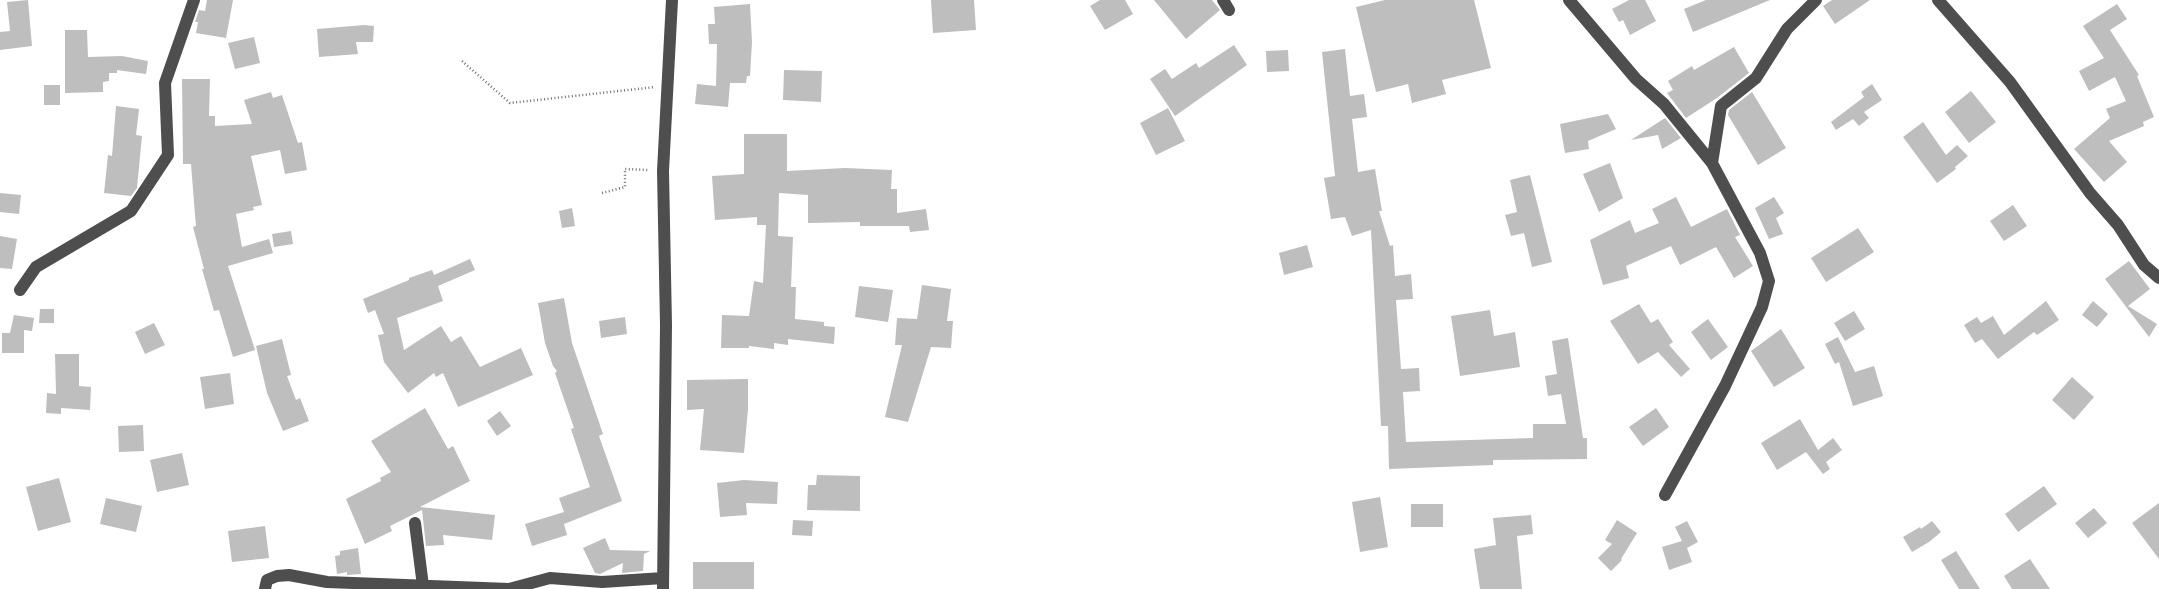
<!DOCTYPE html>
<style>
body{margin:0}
canvas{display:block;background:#fff}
</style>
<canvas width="2159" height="589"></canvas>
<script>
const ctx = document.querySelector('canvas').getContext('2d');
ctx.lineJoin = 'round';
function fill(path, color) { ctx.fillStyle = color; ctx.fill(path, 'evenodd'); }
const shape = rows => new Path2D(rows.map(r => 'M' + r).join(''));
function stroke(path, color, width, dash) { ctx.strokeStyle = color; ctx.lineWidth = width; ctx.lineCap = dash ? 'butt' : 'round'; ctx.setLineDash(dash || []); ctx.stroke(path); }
fill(shape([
 [28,0,32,46,0,50,0,32,10,31,7,2],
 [207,0,233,0,226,38,196,33,198,22,195,22,199,10,205,11],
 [931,0,974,0,976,30,933,33],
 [1100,0,1125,0,1133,14,1105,30,1090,6],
 [1154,0,1212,0,1220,10,1186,39],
 [1385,0,1474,0,1491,68,1442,80,1446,94,1412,103,1408,84,1376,92,1356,7],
 [1629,0,1645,0,1656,21,1630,35,1623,20,1619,22,1612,9],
 [1706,0,1770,0,1693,32,1684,9],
 [1832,0,1870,0,1835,24,1823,6],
 [750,4,752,42,750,76,747,76,746,83,730,83,728,107,695,104,697,84,716,86,717,44,709,44,708,24,715,24,714,7],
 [2117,4,2127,19,2110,30,2139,75,2137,76,2154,117,2143,122,2144,126,2109,141,2127,162,2104,182,2074,149,2110,118,2106,109,2126,101,2115,77,2089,91,2079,71,2104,58,2083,26],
 [364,25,374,26,373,42,356,42,358,54,319,57,317,29],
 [65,30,87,30,88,57,122,56,148,61,146,74,117,70,117,73,109,73,109,81,103,82,103,92,65,93],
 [254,37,260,63,235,69,228,43],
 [1234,45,1247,65,1175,116,1150,79,1165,69,1172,79,1196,63,1199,68],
 [1734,47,1749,73,1717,98,1686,118,1667,93,1673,90,1668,81,1692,66,1694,70],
 [1345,49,1350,96,1364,94,1367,117,1352,119,1358,172,1375,169,1382,211,1379,211,1390,246,1393,245,1395,276,1411,274,1413,299,1396,300,1401,369,1419,368,1420,391,1403,392,1406,442,1533,438,1533,424,1566,424,1561,394,1548,396,1545,376,1557,374,1552,341,1568,338,1583,438,1587,438,1587,459,1493,460,1493,465,1389,469,1388,426,1381,426,1371,230,1352,236,1345,217,1331,219,1324,178,1335,176,1322,52],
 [1288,50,1289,71,1267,72,1266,51],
 [784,70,822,71,821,102,783,100],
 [182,79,210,79,209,116,215,116,215,126,252,124,244,100,271,92,273,98,282,95,298,143,302,142,307,170,285,174,280,150,251,156,262,205,253,207,254,210,236,214,242,247,269,239,273,253,228,266,255,350,233,357,219,310,214,311,202,269,204,269,193,227,196,226,195,215,191,164,183,164],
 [1872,84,1882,100,1864,112,1869,118,1859,126,1853,119,1836,130,1831,122,1864,97,1861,92],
 [44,85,60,85,60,105,44,105],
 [1971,91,1996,122,1969,143,1945,112],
 [1752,92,1786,148,1758,165,1728,115,1729,110],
 [116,106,139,109,136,135,142,136,137,188,131,196,104,193,108,155,112,156],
 [1168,108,1185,141,1156,155,1140,123],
 [1608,114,1616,129,1588,141,1589,149,1565,153,1560,124],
 [1665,118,1681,138,1662,149,1658,135,1631,140],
 [1923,122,1946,155,1957,145,1968,156,1955,167,1956,169,1937,183,1903,137],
 [744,134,787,134,787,171,845,168,892,170,891,189,897,189,897,213,926,209,929,230,910,232,909,226,860,226,860,222,808,223,808,195,779,193,778,236,793,237,791,287,796,287,795,319,824,322,824,326,835,327,834,344,788,339,788,345,774,343,774,349,749,346,749,348,721,348,722,315,749,316,754,281,763,283,766,225,757,225,757,217,715,220,712,176,744,174],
 [1610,163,1623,198,1599,212,1583,174],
 [1530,175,1552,262,1532,267,1524,233,1511,236,1505,215,1517,212,1510,180],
 [0,193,21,195,19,214,0,212],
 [1676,197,1691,227,1727,209,1740,235,1735,237,1753,266,1734,278,1716,247,1680,265,1671,246,1626,266,1629,278,1603,285,1590,240,1630,220,1635,233,1659,223,1652,209],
 [1774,197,1784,213,1776,218,1783,234,1769,239,1755,208],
 [2013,205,2027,226,2004,241,1990,221],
 [572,208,575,226,562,228,559,211],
 [1858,228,1874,252,1826,282,1811,258],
 [291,231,293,244,274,247,272,234],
 [0,236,17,239,12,269,0,268],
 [1307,245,1313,267,1284,275,1279,253],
 [470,259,475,270,438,286,443,301,397,318,404,350,441,326,451,342,461,336,480,367,521,348,533,375,458,407,443,373,436,377,434,373,408,393,384,362,378,335,384,334,375,310,368,313,363,299,409,280,409,278,432,270,434,275],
 [2129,261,2150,289,2128,306,2157,324,2149,337,2105,279],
 [922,285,951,289,947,321,953,321,951,348,931,347,908,422,885,417,902,345,895,345,897,318,917,319],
 [859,286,893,290,888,322,855,317],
 [564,298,572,343,603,434,599,436,622,501,564,524,567,535,532,546,525,524,564,512,559,498,590,487,571,429,574,428,555,373,557,371,553,366,545,343,538,303],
 [2046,301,2059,320,2037,335,2034,332,1998,359,1982,339,1975,343,1964,325,1977,317,1981,323,1993,316,2004,335],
 [2093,301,2108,314,2097,327,2082,315],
 [1639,304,1651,323,1658,319,1673,342,1669,345,1690,369,1681,377,1658,352,1638,364,1610,321],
 [40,309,54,309,54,323,39,323],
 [1490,310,1494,336,1515,332,1520,367,1460,376,1451,316],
 [1854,311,1865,329,1845,341,1834,323],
 [14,315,34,318,32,331,24,330,24,353,2,353,2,333,10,333],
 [625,317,627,334,601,338,599,321],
 [1708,319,1728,347,1711,360,1691,332],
 [154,323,165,345,145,354,135,332],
 [1781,329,1805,368,1774,387,1751,351],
 [1838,337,1855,372,1874,366,1883,396,1853,406,1839,362,1835,364,1825,344],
 [282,339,291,375,287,376,296,400,300,398,309,421,283,431,267,393,256,346],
 [55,354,79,354,79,386,91,387,90,410,61,408,61,414,46,413,47,393,56,394],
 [230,373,234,404,205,409,200,377],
 [2072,377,2094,397,2074,420,2052,400],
 [748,379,748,409,744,453,700,450,704,409,687,410,687,380],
 [425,408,448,449,453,446,470,481,420,507,495,515,492,540,443,535,444,545,426,546,422,510,390,526,392,531,365,544,346,499,381,481,380,478,391,472,371,441],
 [1656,408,1669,427,1643,446,1629,427],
 [500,411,511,426,497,436,487,421],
 [1800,419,1818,450,1833,438,1842,450,1826,462,1830,469,1823,474,1806,452,1777,470,1761,443],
 [143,425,144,451,119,452,118,426],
 [182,453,189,485,157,492,150,460],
 [817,475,860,476,860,511,807,510,808,485,816,485],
 [59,478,71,522,38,531,26,487],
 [744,480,778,482,777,504,746,503,747,515,720,517,717,483],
 [2044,486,2057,504,2018,532,2005,514],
 [1380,497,1388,547,1360,552,1352,502],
 [106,498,142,506,136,532,100,524],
 [2159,503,2159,559,2132,523],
 [1411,504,1443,504,1443,527,1411,527],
 [2094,508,2107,523,2088,538,2075,523],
 [1531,515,1533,534,1517,536,1522,589,1480,589,1474,549,1496,545,1493,518],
 [793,520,813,521,812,536,792,535],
 [1617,520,1637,533,1621,559,1622,560,1611,571,1598,558,1612,544,1605,540],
 [1687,521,1698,542,1687,548,1692,562,1669,570,1662,547,1682,541,1675,527],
 [1932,521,1941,532,1929,542,1912,552,1903,537,1920,527,1921,529],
 [265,526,269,558,232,562,228,531],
 [605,538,610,550,650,551,644,554,643,571,622,573,623,563,600,574,595,573,583,548],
 [358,548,361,574,347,575,347,572,337,574,335,556,340,555,340,551],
 [1956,551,1980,589,1959,589,1941,560],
 [2030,559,2050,589,2012,589,2004,576],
 [693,562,754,562,754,589,693,589]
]), '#bebebe');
stroke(shape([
 [462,61,510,103,655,87],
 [602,193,625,187,625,169,649,170]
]), '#707070', 2.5, [1, 2.5]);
stroke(shape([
 [1223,0,1229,10],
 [1569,0,1636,79,1664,104,1712,163,1760,253,1769,281,1762,307,1725,386,1665,495],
 [1938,0,2010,82,2090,193,2118,225,2144,265,2159,278],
 [1712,163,1721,106,1756,78,1787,29,1816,0],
 [20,290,36,267,131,211,168,155,165,83,194,0],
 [415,523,423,586],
 [265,589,267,580,277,576,289,575,327,582,509,589,550,578,602,582,663,578],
 [663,589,666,325,663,171,672,0]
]), '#4e4e4e', 12);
</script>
